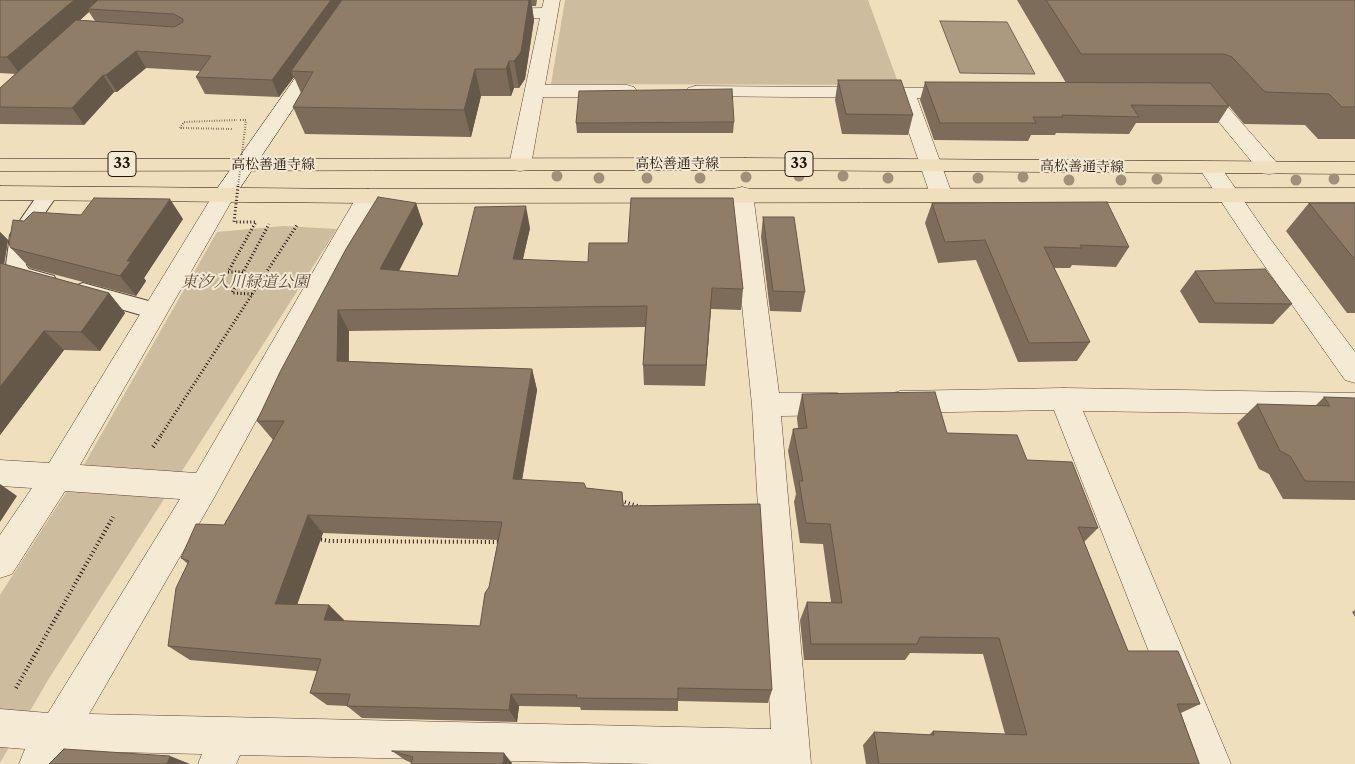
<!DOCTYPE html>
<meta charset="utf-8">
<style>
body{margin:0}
canvas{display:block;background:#f0dfbd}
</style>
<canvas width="1355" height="764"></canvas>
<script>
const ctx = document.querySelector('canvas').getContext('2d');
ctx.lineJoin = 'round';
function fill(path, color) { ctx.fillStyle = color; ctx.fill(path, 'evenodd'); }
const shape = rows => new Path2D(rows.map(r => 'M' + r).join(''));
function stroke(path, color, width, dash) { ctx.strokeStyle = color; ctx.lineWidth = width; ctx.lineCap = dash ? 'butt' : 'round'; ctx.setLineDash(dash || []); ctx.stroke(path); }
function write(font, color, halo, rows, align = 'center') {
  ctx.font = font + ' "Libre Caslon Text","Noto Serif JP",serif'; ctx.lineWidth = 4; ctx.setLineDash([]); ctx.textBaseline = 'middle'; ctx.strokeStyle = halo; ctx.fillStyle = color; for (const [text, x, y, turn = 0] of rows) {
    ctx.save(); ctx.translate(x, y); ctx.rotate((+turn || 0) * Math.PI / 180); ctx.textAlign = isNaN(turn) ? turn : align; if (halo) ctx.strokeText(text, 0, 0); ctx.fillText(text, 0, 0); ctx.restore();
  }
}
fill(shape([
 [565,0,868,0,899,85,551,84],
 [283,226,337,229,48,680,0,763,0,595,85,463,217,232]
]), '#cebc9f');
const water = shape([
 [940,21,1007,22,1035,74,960,73,940,21]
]);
fill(water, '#ac9a80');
stroke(water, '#776451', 1);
const lane = shape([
 [48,188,55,190,58,194,30,235,26,265,29,269,54,276,57,281,54,286,46,288,15,280,6,265,10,235,41,190,48,188],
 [83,283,163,305,166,311,163,317,155,319,75,296,72,291,75,286,83,283]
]);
const street = shape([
 [544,0,560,0,545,85,627,85,634,87,637,91,634,95,627,97,543,97,531,165,527,170,520,171,513,170,509,165,540,18,496,19,490,18,488,14,490,10,496,9,542,8,544,0],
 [695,86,967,88,970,92,967,96,960,98,917,98,952,194,949,199,941,201,933,199,930,194,897,98,688,96,685,92,688,88,695,86],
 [1195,87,1212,89,1277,163,1280,168,1277,173,1269,174,1261,173,1200,99,1188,97,1185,93,1188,89,1195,87],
 [1210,162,1218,163,1268,236,1355,352,1355,383,1345,380,1252,248,1199,168,1202,163,1210,162],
 [742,187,750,189,753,194,779,393,837,393,847,396,851,404,847,412,837,415,781,416,811,764,652,764,240,755,236,764,198,764,202,754,67,751,60,764,19,764,25,749,0,747,0,709,48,713,180,499,65,491,12,574,0,578,0,535,32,488,0,486,0,460,49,463,213,195,216,190,224,188,232,190,235,195,80,465,196,473,360,191,368,189,376,191,379,196,215,496,89,714,771,729,752,405,731,194,734,189,742,187],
 [1064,388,1355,393,1355,415,1083,411,1231,764,1193,764,1054,410,900,413,890,410,886,402,890,394,900,391,1064,388]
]);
const secondary = shape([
 [350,0,366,0,232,200,224,202,216,200,213,195,216,190,350,0]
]);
const primary = shape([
 [745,158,1355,162,1355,174,745,170,0,171,0,159,745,158],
 [0,186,368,189,1355,188,1355,202,368,203,0,200,0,186]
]);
stroke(lane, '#5a4638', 2);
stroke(street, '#5a4638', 1);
stroke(secondary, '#28130b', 1);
stroke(primary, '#28130b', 1);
stroke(shape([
 [180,128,184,122,237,120],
 [181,128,232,129]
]), '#28130b', 2, [0.5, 2]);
stroke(shape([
 [243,272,228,272,254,225],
 [252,294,232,293,269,224],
 [161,435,297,225]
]), '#28130b', 3, [1, 2.5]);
stroke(shape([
 [153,447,162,434],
 [621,501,641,507],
 [317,539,330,541,500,542],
 [16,688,113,517]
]), '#28130b', 4, [1, 3]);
fill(lane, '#f5ead4');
fill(street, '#f5ead4');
fill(secondary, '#f5ead4');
fill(primary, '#f0dfbd');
stroke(shape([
 [238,187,246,120,240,120]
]), '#28130b', 2, [0.5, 2]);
stroke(shape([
 [238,186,234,222,256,222,254,225]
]), '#28130b', 3, [1, 2.5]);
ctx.fillStyle = '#a28f78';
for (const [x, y] of [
 [557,176],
 [799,176],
 [843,176],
 [746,177],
 [1023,177],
 [599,178],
 [647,178],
 [700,178],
 [888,178],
 [978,178],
 [1157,179],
 [1334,179],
 [1069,180],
 [1121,180],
 [1296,180]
]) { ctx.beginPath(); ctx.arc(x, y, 5.5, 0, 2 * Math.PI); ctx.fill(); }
fill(shape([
 [0,0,537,0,536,6,532,6,534,20,525,79,519,88,514,88,511,96,481,96,471,137,305,134,293,107,301,93,294,77,279,97,205,94,196,77,200,71,146,68,117,92,114,92,84,125,0,124,0,88,15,74,0,73],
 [89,12,95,21,80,20],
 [1017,0,1355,0,1355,139,1318,139,1305,125,1244,124,1229,106,1218,123,1136,123,1129,134,1056,133,1055,135,1031,135,1028,141,934,140,920,100,925,82,1066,83],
 [838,80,913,115,908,135,842,134,835,100],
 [734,122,733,133,577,133,576,123],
 [416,203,423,224,399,271,458,276,530,228,523,259,743,289,741,310,711,309,705,386,644,385,643,365,645,327,349,331,349,361,532,369,537,390,522,480,586,488,622,492,624,506,772,690,768,703,678,701,678,711,581,710,580,707,519,706,517,722,362,718,347,706,327,705,310,693,317,671,190,660,168,646,188,564,181,558,224,525,273,440,257,421],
 [323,533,498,540,489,587,480,626,343,621,344,620,329,605,297,604],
 [932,203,1129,247,1116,267,1072,265,1070,268,1054,268,1090,342,1077,361,1018,362,976,260,938,263,925,223],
 [1309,203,1355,203,1355,313,1347,313,1286,231],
 [81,215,183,219,144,278,146,281,136,296,30,268,11,248,24,221],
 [763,217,805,292,801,312,770,311,761,237],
 [0,232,8,240,4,264,109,293,125,313,100,351,64,350,0,435],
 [1195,271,1292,304,1273,324,1199,323,1180,291],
 [802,394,947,433,1027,460,1098,528,1084,542,1128,651,1200,704,1181,713,1199,764,866,764,863,745,874,732,929,735,933,731,1005,734,983,654,910,653,905,660,804,660,800,620,807,602,831,602,823,544,800,543,794,502,796,494,788,451,793,429,798,428,797,418],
 [1324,397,1355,398,1355,500,1283,499,1269,474,1259,469,1237,423,1257,404,1315,406],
 [1355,610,1355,617,1352,612],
 [392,751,512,763,512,764,411,764,412,763,405,760]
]), '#7c6c59');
fill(shape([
 [74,0,103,0,88,9,89,12,20,74,7,57],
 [331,0,349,0,291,71,294,77,279,97,272,80],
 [529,0,531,0,534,20,525,79,519,88,514,61],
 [136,51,146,68,117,92,106,75],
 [509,61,514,88,511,96,506,69],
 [475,69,481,96,471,137,464,110],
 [103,75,114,92,84,125,72,108],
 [170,199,183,219,144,278,146,281,136,296,120,276,127,261],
 [416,203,423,224,389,290,380,269],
 [526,206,530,228,518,280,513,259],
 [0,232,8,240,4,265,0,267],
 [712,288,711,309,705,386,706,365],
 [109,293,125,313,100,351,81,332],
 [338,310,349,331,348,381,337,361],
 [44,331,64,350,0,435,0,387],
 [532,369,537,390,519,498,513,479],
 [0,484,17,496,0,522],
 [308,515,323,533,292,619,275,604],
 [329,605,344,620,339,635,324,620],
 [511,694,519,706,517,722,509,710],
 [504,753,512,763,512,764,503,764],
 [170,756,190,764,167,764]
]), '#655849');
const building = shape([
 [0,0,74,0,7,57,0,57,0,0],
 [98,0,331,0,272,80,196,77,211,56,136,51,106,75,103,75,72,108,0,107,0,88,76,20,174,27,183,22,183,19,174,14,88,9,98,0],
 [342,0,529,0,521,52,514,61,509,61,506,69,475,69,464,110,293,107,313,72,291,71,342,0],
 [1046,0,1355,0,1355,107,1342,107,1329,94,1265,92,1232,57,1224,54,1081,54,1046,0],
 [838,80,901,80,913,115,846,114,838,80],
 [925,82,1210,83,1229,106,1131,105,1139,117,1062,115,1063,117,1033,117,1036,123,940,123,925,82],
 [732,89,734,122,576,123,579,91,732,89],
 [378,197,416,203,380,269,458,276,475,207,526,206,513,259,588,262,589,243,628,243,631,198,733,198,743,289,712,288,706,365,643,365,647,306,338,310,337,361,532,369,513,479,584,483,586,488,622,492,623,506,760,504,772,690,678,688,678,699,576,698,577,695,511,694,509,710,347,706,350,694,310,693,321,659,168,646,176,588,189,561,181,558,196,524,224,525,284,421,257,421,280,372,346,249,378,197],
 [308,515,502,522,489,587,485,593,480,626,324,620,329,605,275,604,308,515],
 [94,198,170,199,127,261,131,261,120,276,11,248,9,244,13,220,24,221,33,212,81,215,94,198],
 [1107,202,1129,247,1080,245,1082,248,1044,247,1090,342,1029,343,985,240,945,242,932,203,1107,202],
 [1309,203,1355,203,1355,260,1309,203],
 [763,217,794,217,805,292,773,291,763,217],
 [0,263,109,293,81,332,44,331,0,387,0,263],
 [1265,269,1292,304,1215,303,1195,271,1265,269],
 [935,392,947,433,1017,435,1027,460,1072,462,1098,528,1078,527,1128,651,1178,651,1200,704,1177,704,1199,763,1199,764,879,764,874,732,934,735,933,731,1027,735,999,638,920,637,917,644,811,644,807,602,842,603,830,524,806,523,799,481,803,481,793,429,807,428,802,394,935,392],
 [1324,397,1355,398,1355,482,1305,481,1290,456,1280,451,1257,404,1330,406,1324,397],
 [64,749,170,756,167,764,49,764,64,749],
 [392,751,504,753,503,764,411,764,413,757,392,751]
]);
fill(building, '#907d68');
stroke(building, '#655849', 1);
write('14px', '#28130b', '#f5ead4', [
 ["高松善通寺線",677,164],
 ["高松善通寺線",273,165],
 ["高松善通寺線",1082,167,1]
]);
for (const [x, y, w] of [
 [122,164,28],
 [799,164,28]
]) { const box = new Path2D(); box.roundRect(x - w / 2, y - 12.5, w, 25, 4); ctx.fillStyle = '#f5ead4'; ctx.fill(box); stroke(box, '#28130b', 1); }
write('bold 15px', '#28130b', null, [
 ["33",122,164],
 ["33",799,164]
]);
write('italic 16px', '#624e3f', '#f5ead4', [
 ["東汐入川緑道公園",245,282]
]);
</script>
